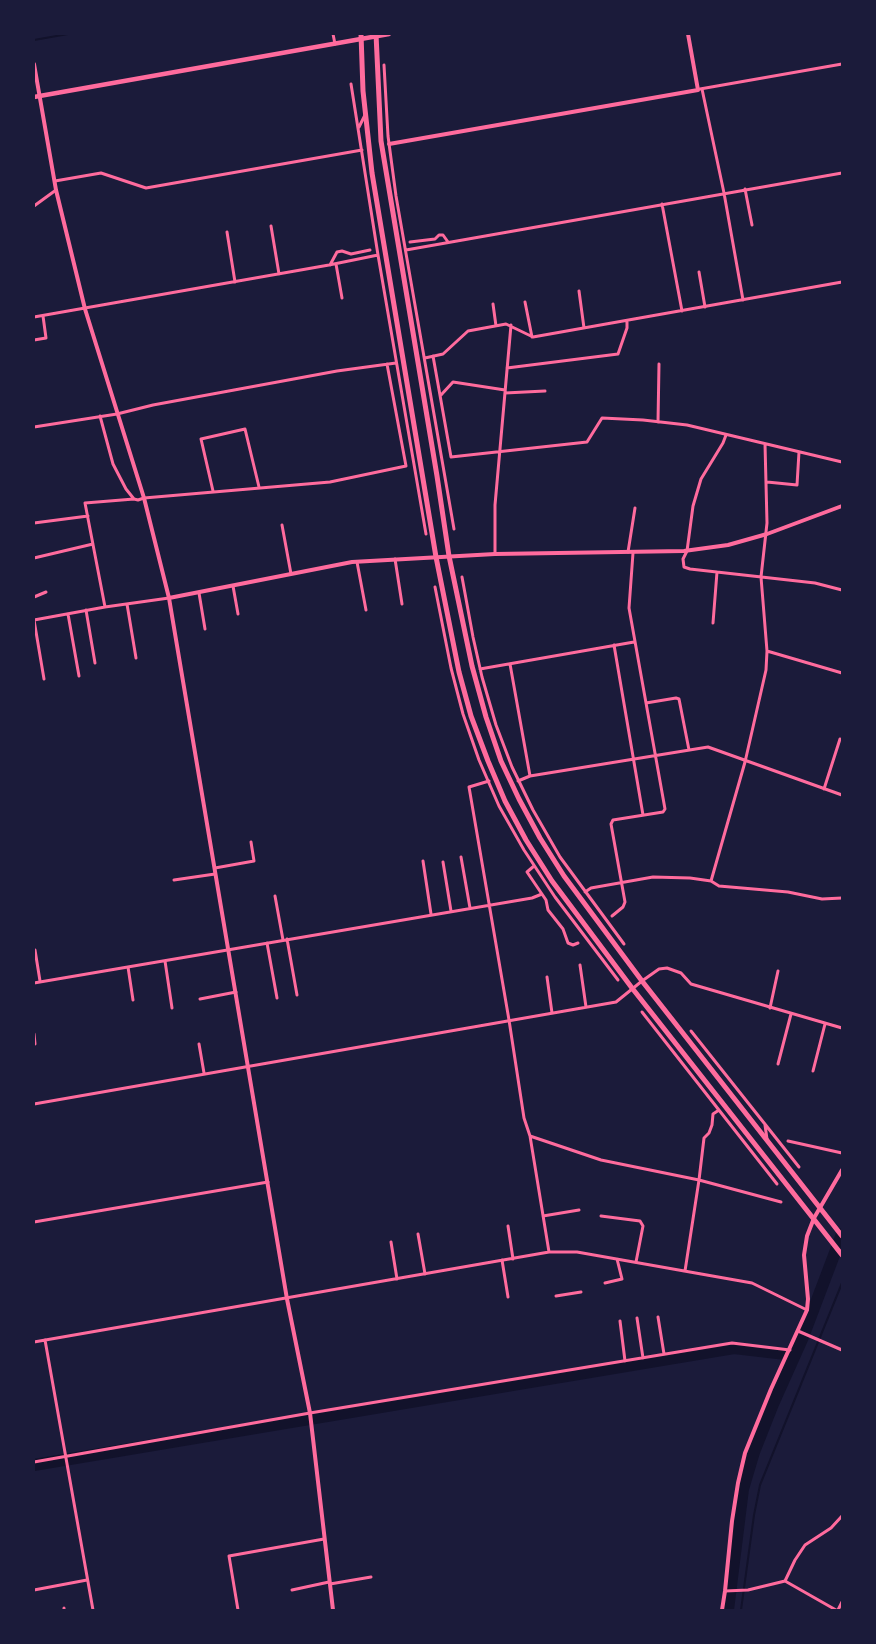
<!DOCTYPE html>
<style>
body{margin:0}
#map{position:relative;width:876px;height:1644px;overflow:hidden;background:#1b1b3a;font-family:"Asap Condensed",sans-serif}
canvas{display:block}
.frame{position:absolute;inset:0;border:35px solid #1b1b3a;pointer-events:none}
</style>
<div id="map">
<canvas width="876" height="1644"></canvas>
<div class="frame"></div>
</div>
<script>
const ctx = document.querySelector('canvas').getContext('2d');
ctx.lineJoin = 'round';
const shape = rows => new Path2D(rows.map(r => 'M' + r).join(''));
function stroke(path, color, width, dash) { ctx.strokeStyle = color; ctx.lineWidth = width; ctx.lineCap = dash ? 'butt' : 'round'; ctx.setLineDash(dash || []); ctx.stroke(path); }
stroke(shape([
 [34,40,68,34],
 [741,1610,754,1515,760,1485,842,1283]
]), '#12122b', 2);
stroke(shape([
 [34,1465,734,1348,794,1355],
 [728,1610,743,1489,754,1452,773,1404,803,1337,842,1234]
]), '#12122b', 12);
stroke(shape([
 [333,34,335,44],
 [384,65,388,136,396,196,454,529],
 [351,84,378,255,426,534],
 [700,89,842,64],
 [702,89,724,193,743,300],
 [359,127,365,115],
 [55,181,101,173,146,188,362,150],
 [745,189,752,225],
 [662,204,682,311],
 [34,206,56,190],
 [271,226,279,274],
 [227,232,235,282],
 [410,242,435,239,439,235,443,235,448,242],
 [406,250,842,173],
 [336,264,342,298],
 [330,265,337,252,342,251,351,254,370,250],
 [699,272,705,307],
 [579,291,584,328],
 [525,302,532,337],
 [493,304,496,326],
 [34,317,329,265,378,255],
 [34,340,46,338,43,316],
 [433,356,451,457,587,442,602,418,643,420,687,425,842,462],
 [425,358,443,354,468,331,506,324,533,337,842,282],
 [507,368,618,354,627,328,627,321],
 [505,393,545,391],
 [441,395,453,382,505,390],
 [100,416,113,464,126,489,134,499,138,500,144,498,330,482,406,466,387,364],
 [658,422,659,364],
 [34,427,117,414,153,405,337,371,396,363],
 [726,435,723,443,701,479,693,506,687,551,683,559,684,567,690,569,815,583,842,590],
 [767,482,797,485,799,452],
 [213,491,201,439,245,429,259,487],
 [34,523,88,516],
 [282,525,291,574],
 [628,552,635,508],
 [495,554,495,505,511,325],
 [34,558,93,544],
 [395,559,402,604],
 [357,562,366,610],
 [462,577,473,637,482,677,496,725,512,767,533,810,560,857,624,944],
 [233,586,238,614],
 [435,587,451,668,463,714,479,760,499,806,524,850,555,897,618,980],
 [199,593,205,629],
 [34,597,46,592],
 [127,604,136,658],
 [105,607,85,503,134,499],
 [86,610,95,663],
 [68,614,79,676],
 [713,623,717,572],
 [614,645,643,815],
 [767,651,842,673],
 [510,664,530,776],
 [480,669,634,642],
 [44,679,34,620,105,607,169,598],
 [646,703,676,698,679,699,689,750],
 [489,781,469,787,509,1020,524,1118,530,1136,549,1252],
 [518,781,530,776,708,747,842,795],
 [824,789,840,739],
 [461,857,470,908],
 [423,861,431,914],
 [443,862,451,911],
 [534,866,527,872,546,900,548,910,563,929,568,943,573,945,578,943],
 [215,868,254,861,251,842],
 [174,880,215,874],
 [711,881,745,762,766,670,767,651,761,577,767,523,765,444],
 [585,892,591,888,653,877,690,878,711,881,719,886,788,892,822,899,842,898],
 [275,896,283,940],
 [612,916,623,907,625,902,611,824,613,820,663,812,665,809,629,608,633,553],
 [287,939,297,995],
 [267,943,277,998],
 [34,950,35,950,40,981],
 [165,961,172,1008],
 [580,965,586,1007],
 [128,967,133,1000],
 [547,977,552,1013],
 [34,983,532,898,542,894],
 [200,999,236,992],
 [770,1008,778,971],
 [642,1012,777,1184],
 [691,1031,799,1167],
 [34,1034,35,1044],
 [199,1044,204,1073],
 [778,1064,791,1014],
 [813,1071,825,1024],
 [34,1104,616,1002,642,981,659,969,667,968,681,973,691,984,842,1028],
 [719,1110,713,1114,712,1125,709,1133,704,1138,699,1180,781,1202],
 [765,1125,767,1139],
 [530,1136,601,1160,699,1180,685,1271],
 [788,1141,842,1153],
 [543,1216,579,1210],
 [601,1216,640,1221,643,1226,636,1262],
 [34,1222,268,1182],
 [508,1226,513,1259],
 [418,1234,425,1274],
 [391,1242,397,1279],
 [502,1260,508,1297],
 [605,1283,622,1279,617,1259],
 [556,1296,581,1292],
 [658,1317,664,1354],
 [637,1318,643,1358],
 [620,1321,625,1361],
 [798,1331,842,1350],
 [45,1340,93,1610],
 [34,1342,549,1252,577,1252,752,1283,807,1310],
 [34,1462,310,1413,732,1343,790,1350],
 [785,1581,795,1560,805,1545,831,1528,842,1516],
 [330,1584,371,1577],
 [34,1590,87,1580],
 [292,1590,329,1582],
 [725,1591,748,1590,785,1581,836,1610],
 [64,1608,64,1610],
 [238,1610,229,1556,324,1539],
 [838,1610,842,1602]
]), '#ff6b9d', 3);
stroke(shape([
 [34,64,56,190,85,309,144,498,169,598,287,1299,310,1413,333,1610],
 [389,144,698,90,688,34],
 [169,598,352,562,495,554,684,551,728,545,767,534,842,506],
 [722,1610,725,1591,732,1521,738,1483,745,1453,771,1389,807,1310,808,1299,804,1255,807,1236,814,1218,842,1170]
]), '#ff6b9d', 4);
stroke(shape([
 [34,97,389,34]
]), '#ff6b9d', 4.5);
stroke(shape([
 [361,34,363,91,372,173,436,557,459,672,471,716,488,761,505,801,526,840,552,881,632,988,842,1255],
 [376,34,381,141,437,476,449,556,472,666,486,717,501,761,519,799,540,838,564,876,642,981,842,1236]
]), '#ff6b9d', 5);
</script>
